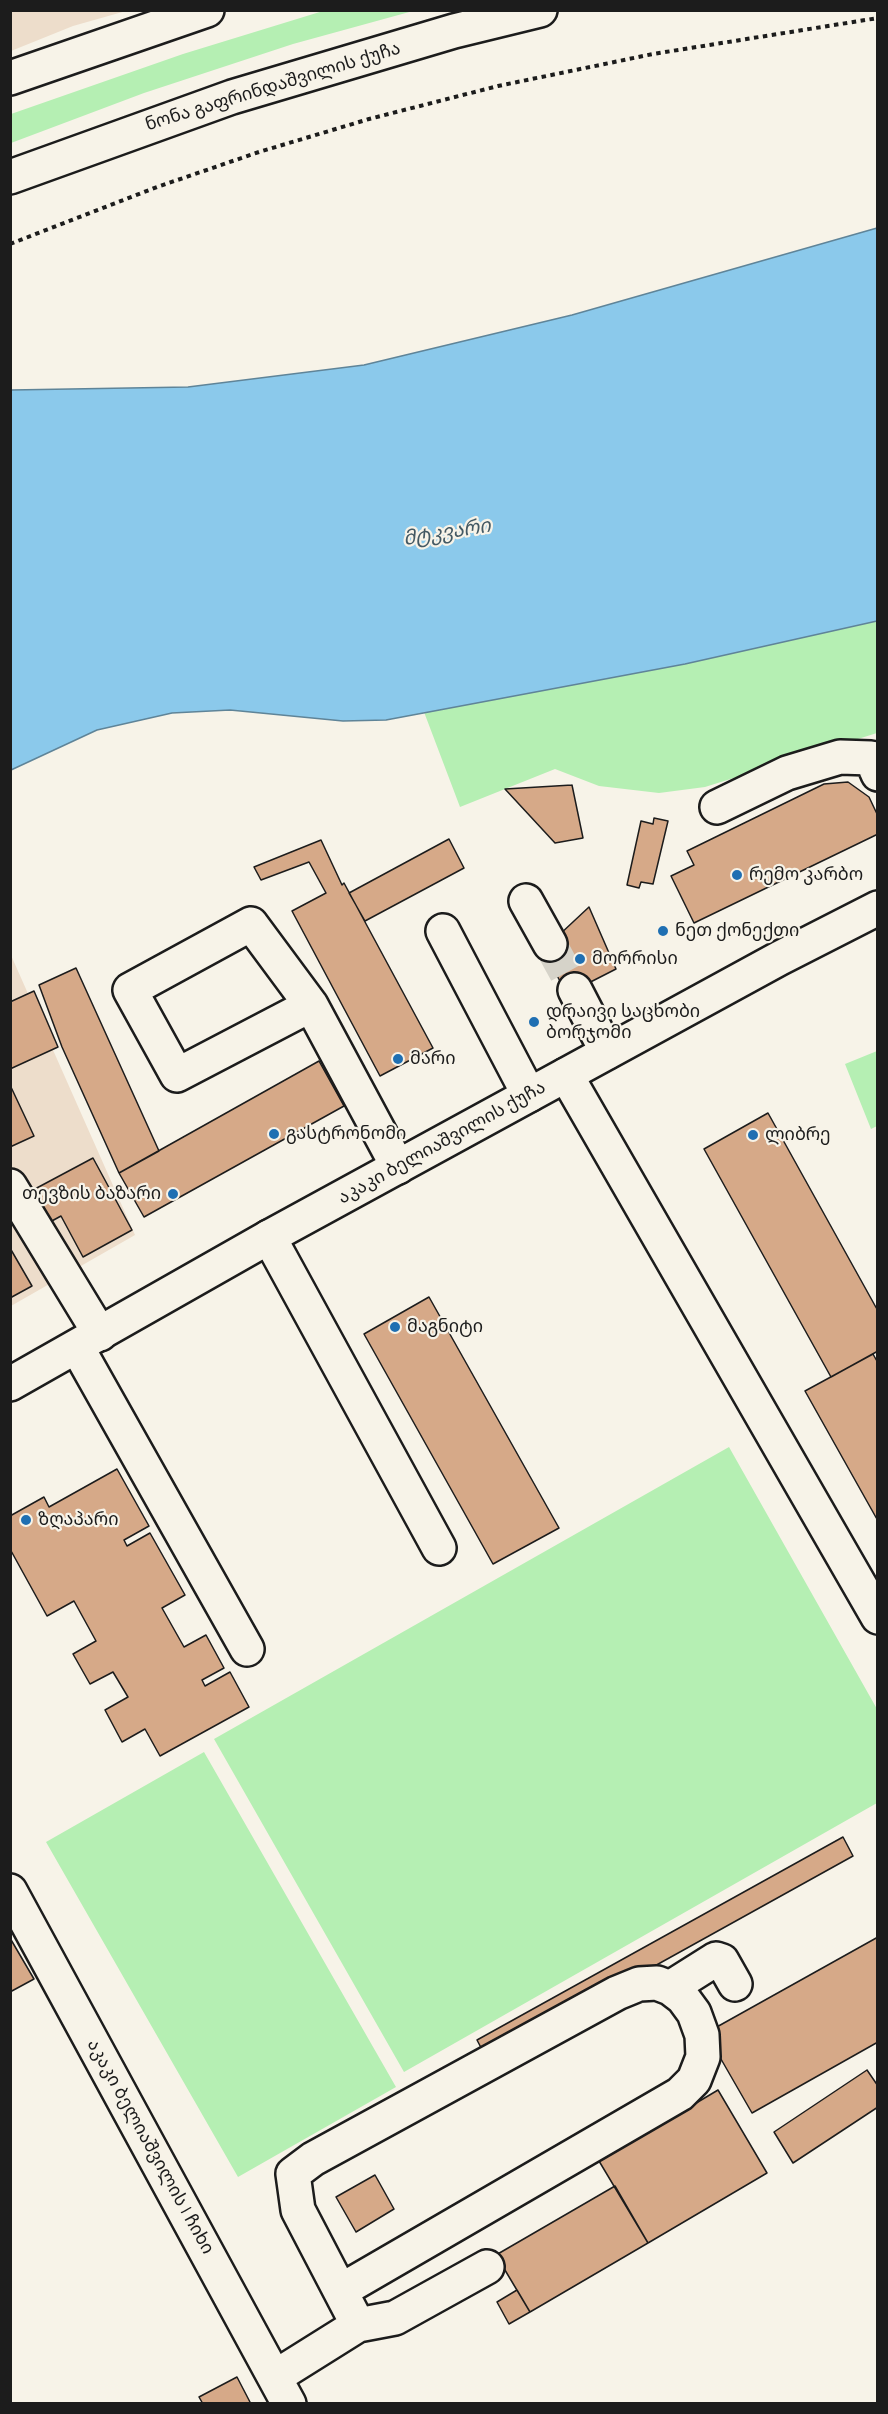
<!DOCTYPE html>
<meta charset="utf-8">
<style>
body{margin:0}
#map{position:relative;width:888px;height:2414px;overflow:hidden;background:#f7f3e8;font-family:"Patrick Hand",sans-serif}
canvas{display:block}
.frame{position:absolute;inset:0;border:12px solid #1c1c1c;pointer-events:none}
</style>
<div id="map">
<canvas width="888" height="2414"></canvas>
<div class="frame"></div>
</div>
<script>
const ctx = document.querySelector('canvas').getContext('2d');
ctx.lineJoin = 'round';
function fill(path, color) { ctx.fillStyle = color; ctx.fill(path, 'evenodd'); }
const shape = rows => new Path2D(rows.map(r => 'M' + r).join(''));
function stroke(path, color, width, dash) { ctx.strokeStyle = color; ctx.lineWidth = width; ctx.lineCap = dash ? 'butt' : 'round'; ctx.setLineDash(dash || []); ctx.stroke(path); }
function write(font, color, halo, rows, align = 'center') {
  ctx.font = font + ' "Patrick Hand","Noto Sans Georgian",sans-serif'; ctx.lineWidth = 4.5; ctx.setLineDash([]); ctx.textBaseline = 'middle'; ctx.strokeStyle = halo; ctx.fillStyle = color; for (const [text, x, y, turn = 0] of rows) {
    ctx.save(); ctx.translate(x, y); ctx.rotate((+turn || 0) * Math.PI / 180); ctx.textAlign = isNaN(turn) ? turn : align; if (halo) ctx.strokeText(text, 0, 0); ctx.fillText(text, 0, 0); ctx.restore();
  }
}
fill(shape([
 [11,10,126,10,126,11,73,26,11,51],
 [10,953,135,1235,11,1306,10,1306]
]), '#edddcb');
fill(shape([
 [323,11,413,11,293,44,144,93,11,143,11,114,183,54],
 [877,621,877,733,705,787,659,793,599,786,555,769,460,807,424,712,685,664],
 [877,1051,877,1126,871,1129,845,1064],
 [729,1447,877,1709,877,1803,404,2072,214,1739],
 [204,1752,396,2087,238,2177,46,1842]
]), '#b5efb3');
const water = shape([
 [877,228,877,621,685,664,386,720,343,721,230,710,172,713,97,730,11,770,11,390,188,387,364,365,572,315,877,228]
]);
fill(water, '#8bc9eb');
stroke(water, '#5f8498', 1.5);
const building = shape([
 [848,782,869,797,878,816,878,834,694,923,671,876,694,865,687,851,824,784,848,782],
 [572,785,583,838,555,843,505,789,572,785],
 [654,818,668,821,653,884,641,882,639,888,627,885,641,821,653,824,654,818],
 [449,839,464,868,365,921,349,893,449,839],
 [321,840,342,885,344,883,433,1048,380,1076,292,911,326,893,309,862,261,880,254,867,321,840],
 [589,907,616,969,567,994,543,950,589,907],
 [76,968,159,1151,119,1173,62,1047,39,985,76,968],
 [34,991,58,1047,10,1069,10,1002,34,991],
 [319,1061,344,1106,144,1217,119,1173,319,1061],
 [10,1085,34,1136,10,1147,10,1085],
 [768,1113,878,1311,878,1351,831,1377,704,1149,768,1113],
 [93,1158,132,1230,83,1257,61,1216,50,1222,33,1190,93,1158],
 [10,1248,32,1286,10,1298,10,1248],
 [429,1297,559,1528,493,1564,364,1334,429,1297],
 [873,1354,878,1363,878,1521,805,1391,873,1354],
 [117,1469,149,1526,124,1540,127,1546,150,1533,185,1595,162,1608,184,1647,206,1635,224,1668,202,1680,205,1686,230,1672,249,1707,160,1756,145,1729,122,1742,105,1710,128,1697,113,1672,90,1684,73,1654,96,1641,74,1601,47,1616,10,1549,10,1516,44,1497,49,1507,117,1469],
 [843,1837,853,1856,487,2059,477,2040,843,1837],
 [878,1937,878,2042,752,2113,706,2033,878,1937],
 [10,1938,34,1979,10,1992,10,1938],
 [867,2070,878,2086,878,2107,793,2163,774,2132,867,2070],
 [718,2090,767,2173,648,2243,599,2161,718,2090],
 [375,2175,394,2209,356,2232,336,2197,375,2175],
 [615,2186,648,2243,530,2312,496,2255,615,2186],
 [517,2290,530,2312,509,2324,497,2302,517,2290],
 [237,2377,251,2404,203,2404,199,2397,237,2377]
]);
fill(building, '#d6a988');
stroke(building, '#1c1c1c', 1.5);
stroke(shape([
 [550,944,575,990]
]), '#d6d3c9', 33, [33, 16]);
const minor = shape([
 [717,807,787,773,840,757,871,758,878,774],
 [526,901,550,944],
 [251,924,311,1005,177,1075,130,990,251,924],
 [443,931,529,1095],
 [575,990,607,1052],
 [311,1005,398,1167],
 [566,1075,878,1617],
 [10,1186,100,1334],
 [269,1237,439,1548],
 [77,1347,247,1649],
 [10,1891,289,2404],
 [670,1988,716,1959,722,1961,735,1984],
 [358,2325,395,2318,487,2267],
 [275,2377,358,2325,298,2210,293,2174,313,2159,617,1993,639,1984,657,1983,670,1988,683,1998,694,2013,702,2035,703,2057,694,2080,680,2094,342,2290]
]);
const major = shape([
 [10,78,207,10],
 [10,177,232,97,454,31,540,10],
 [10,1384,269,1237,780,958,878,908]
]);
stroke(minor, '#1c1c1c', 38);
stroke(major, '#1c1c1c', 38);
stroke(shape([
 [10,244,157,187,259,152,369,119,498,86,653,54,878,18]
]), '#1c1c1c', 4, [4.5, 4.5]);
stroke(minor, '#f7f3e8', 33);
stroke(major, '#f7f3e8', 33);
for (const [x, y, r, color] of [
 [737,875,6,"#1f6fb2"],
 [663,931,6,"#1f6fb2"],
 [580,959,6,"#1f6fb2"],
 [534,1022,6,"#1f6fb2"],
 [398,1059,6,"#1f6fb2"],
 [274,1134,6,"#1f6fb2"],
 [753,1135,6,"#1f6fb2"],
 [173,1194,6,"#1f6fb2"],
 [395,1327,6,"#1f6fb2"],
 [26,1520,6,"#1f6fb2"]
]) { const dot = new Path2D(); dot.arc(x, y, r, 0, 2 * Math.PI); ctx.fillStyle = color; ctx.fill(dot); stroke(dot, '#f7f3e8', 2); }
write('18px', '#1c1c1c', '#f7f3e8', [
 ["ნონა გაფრინდაშვილის ქუჩა",273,87,-17],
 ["აკაკი ბელიაშვილის ქუჩა",442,1143,-29],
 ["აკაკი ბელიაშვილის I ჩიხი",150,2147,61]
]);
write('18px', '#1c1c1c', '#f7f3e8', [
 ["რემო კარბო",749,875],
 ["ნეთ ქონექთი",675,931],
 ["მორრისი",592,959],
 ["დრაივი საცხობი",546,1012],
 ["ბორჯომი",546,1033],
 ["მარი",410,1059],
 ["გასტრონომი",286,1134],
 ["ლიბრე",765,1135],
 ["თევზის ბაზარი",161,1194,"right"],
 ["მაგნიტი",407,1327],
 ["ზღაპარი",38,1520]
], 'left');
write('italic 20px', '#435964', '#f7f3e8', [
 ["მტკვარი",447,533,-9]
]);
</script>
